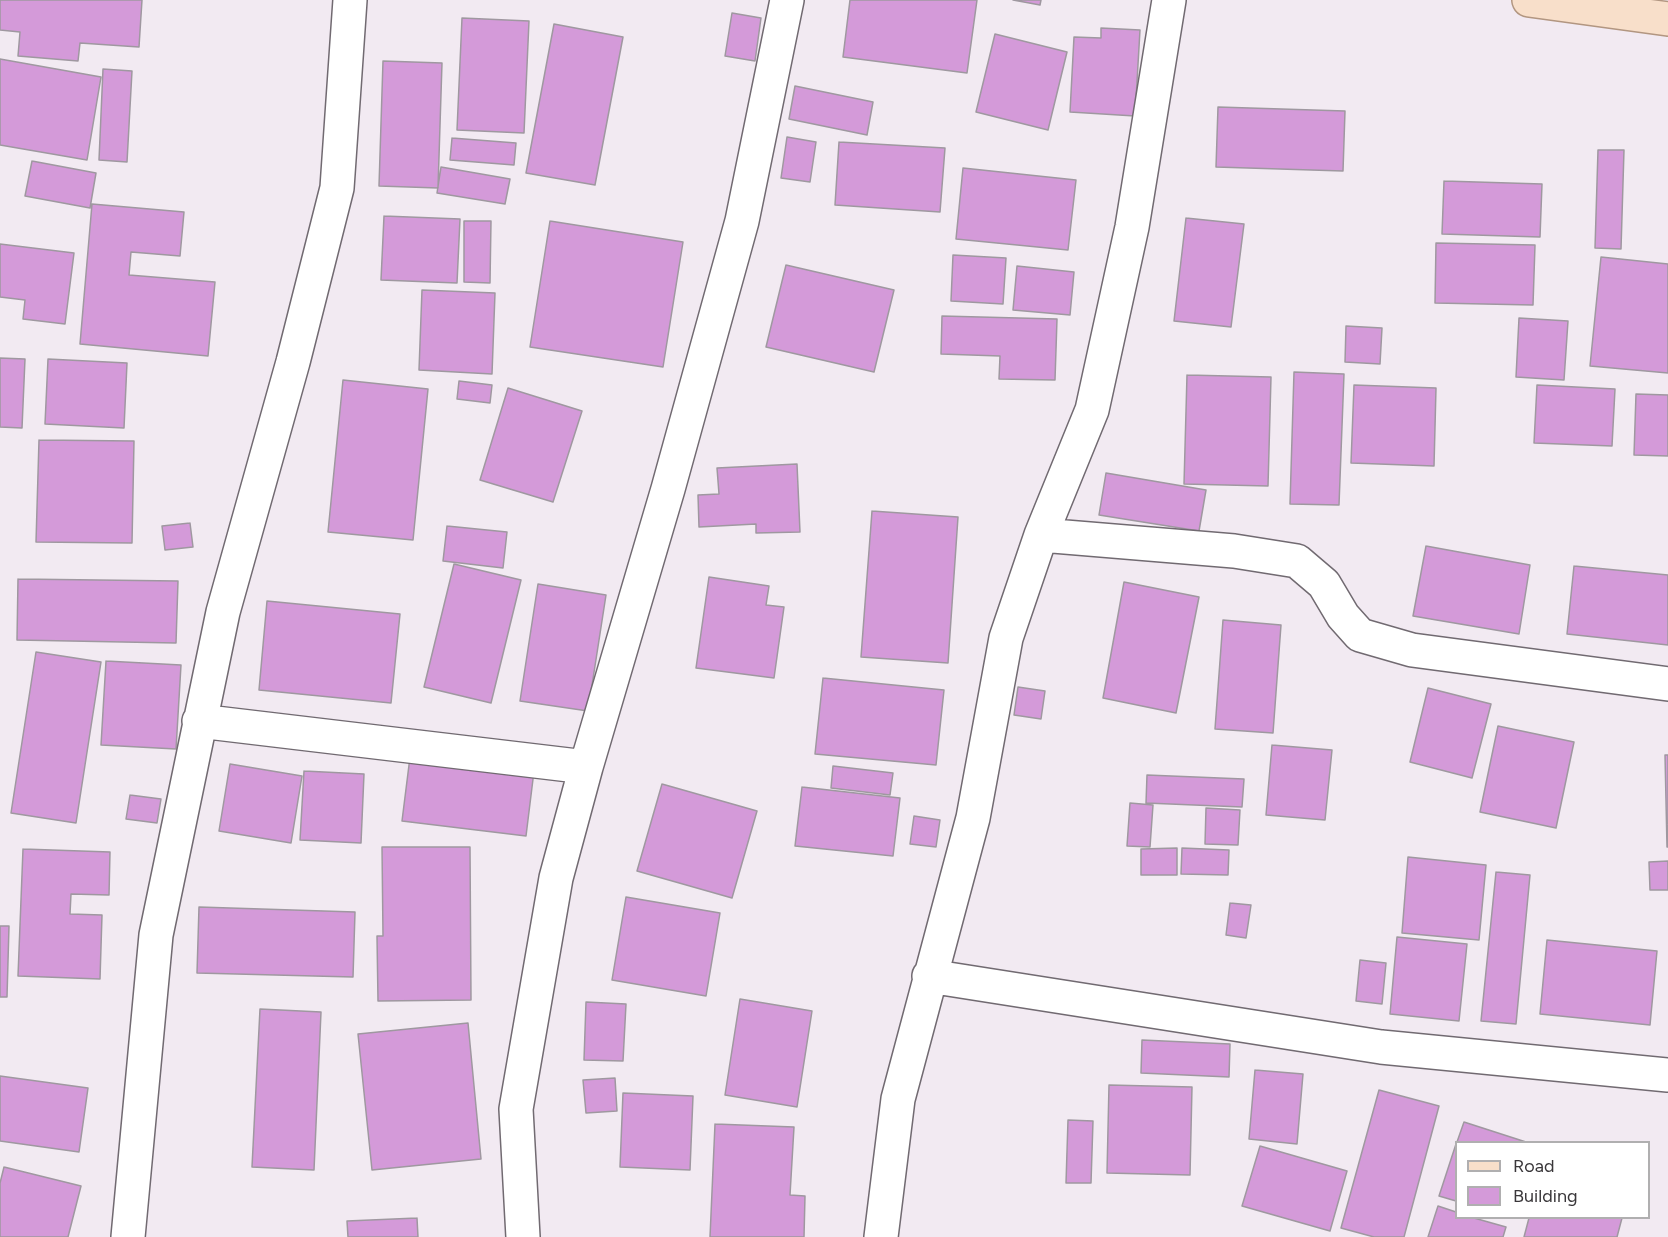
<!DOCTYPE html>
<style>
body{margin:0}
#map{position:relative;width:1668px;height:1237px;overflow:hidden;background:#f2eaf2;font-family:Figtree,sans-serif}
canvas{display:block}
.legend{position:absolute;left:1455px;top:1141px;width:195px;height:78px;box-sizing:border-box;background:#fff;border:2px solid #b0afb0;margin:0;padding:8px 10px;list-style:none;font-size:18px;color:#3a373a}
.legend li{display:flex;align-items:center;gap:12px;height:30px}
.legend b{width:30px;border:2px solid #b0afb0}
</style>
<div id="map">
<canvas width="1668" height="1237"></canvas>
<ul class="legend">
<li><b style="height:8px;background:#f8dfca"></b>Road</li>
<li><b style="height:16px;background:#d49ad9"></b>Building</li>
</ul>
</div>
<script>
const ctx = document.querySelector('canvas').getContext('2d');
ctx.lineJoin = 'round';
function fill(path, color) { ctx.fillStyle = color; ctx.fill(path, 'evenodd'); }
const shape = rows => new Path2D(rows.map(r => 'M' + r).join(''));
function stroke(path, color, width, dash) { ctx.strokeStyle = color; ctx.lineWidth = width; ctx.lineCap = dash ? 'butt' : 'round'; ctx.setLineDash(dash || []); ctx.stroke(path); }
const building = shape([
 [0,0,142,0,139,47,80,43,78,61,18,56,20,32,0,30,0,0],
 [850,0,977,0,967,73,843,57,850,0],
 [1013,0,1041,0,1040,5,1013,0],
 [732,13,761,18,755,61,725,56,732,13],
 [462,18,529,21,524,133,457,130,462,18],
 [554,24,623,37,595,185,526,173,554,24],
 [1101,28,1140,30,1135,116,1070,112,1074,37,1101,38,1101,28],
 [995,34,1067,52,1048,130,976,112,995,34],
 [0,59,101,77,87,160,0,145,0,59],
 [383,61,442,63,438,188,379,186,383,61],
 [103,69,132,71,127,162,99,160,103,69],
 [795,86,873,102,867,135,789,119,795,86],
 [1218,107,1345,111,1343,171,1216,167,1218,107],
 [787,137,816,142,810,182,781,178,787,137],
 [452,138,516,143,514,165,450,160,452,138],
 [839,142,945,148,940,212,835,205,839,142],
 [1598,150,1624,150,1621,249,1595,248,1598,150],
 [32,161,96,173,90,208,25,196,32,161],
 [441,167,510,179,505,204,437,193,441,167],
 [963,168,1076,180,1068,250,956,239,963,168],
 [1444,181,1542,184,1540,237,1442,234,1444,181],
 [92,204,184,212,180,256,131,252,129,275,215,282,208,356,80,344,92,204],
 [384,216,460,219,457,283,381,280,384,216],
 [1186,218,1244,224,1231,327,1174,321,1186,218],
 [464,221,491,221,490,283,464,282,464,221],
 [550,221,683,242,663,367,530,347,550,221],
 [1436,243,1535,245,1533,305,1435,303,1436,243],
 [0,244,74,253,65,324,23,319,25,300,0,297,0,244],
 [953,255,1006,258,1003,304,951,301,953,255],
 [1601,257,1668,264,1668,373,1590,366,1601,257],
 [786,265,894,290,874,372,766,347,786,265],
 [1017,266,1074,272,1070,315,1013,310,1017,266],
 [422,290,495,293,492,374,419,370,422,290],
 [942,316,1057,319,1055,380,999,379,1000,356,941,354,942,316],
 [1519,318,1568,321,1564,380,1516,377,1519,318],
 [1346,326,1382,328,1380,364,1345,362,1346,326],
 [0,358,25,359,22,428,0,427,0,358],
 [48,359,127,363,124,428,45,424,48,359],
 [1294,372,1344,374,1339,505,1290,504,1294,372],
 [1187,375,1271,377,1268,486,1184,484,1187,375],
 [343,380,428,389,413,540,328,532,343,380],
 [459,381,492,385,490,403,457,399,459,381],
 [1354,385,1436,388,1434,466,1351,463,1354,385],
 [1537,385,1615,389,1612,446,1534,443,1537,385],
 [508,388,582,411,553,502,480,480,508,388],
 [1636,394,1668,395,1668,456,1634,455,1636,394],
 [39,440,134,441,132,543,36,542,39,440],
 [797,464,800,532,756,533,756,524,699,527,698,495,719,494,717,468,797,464],
 [1106,473,1206,490,1199,531,1099,515,1106,473],
 [872,511,958,517,948,663,861,657,872,511],
 [190,523,193,547,165,550,162,526,190,523],
 [447,526,507,532,503,568,443,561,447,526],
 [1426,546,1530,565,1519,634,1413,616,1426,546],
 [454,564,521,580,491,703,424,687,454,564],
 [1574,566,1668,575,1668,645,1567,634,1574,566],
 [709,577,769,586,766,605,784,607,774,678,696,668,709,577],
 [18,579,178,581,176,643,17,640,18,579],
 [1124,582,1199,597,1176,713,1103,698,1124,582],
 [538,584,606,595,588,711,520,701,538,584],
 [267,601,400,614,391,703,259,690,267,601],
 [1223,620,1281,625,1273,733,1215,729,1223,620],
 [36,652,101,662,76,823,11,813,36,652],
 [106,661,181,665,176,749,101,745,106,661],
 [823,678,944,690,936,765,815,754,823,678],
 [1018,687,1045,691,1041,719,1014,715,1018,687],
 [1428,688,1491,704,1472,778,1410,762,1428,688],
 [1498,726,1574,742,1556,828,1480,812,1498,726],
 [1272,745,1332,750,1325,820,1266,815,1272,745],
 [1665,755,1668,755,1668,847,1667,847,1665,755],
 [410,757,534,771,526,836,402,821,410,757],
 [230,764,302,776,291,843,219,831,230,764],
 [833,766,893,773,890,795,831,788,833,766],
 [304,771,364,774,361,843,300,840,304,771],
 [1147,775,1244,779,1242,807,1146,803,1147,775],
 [662,784,757,811,732,898,637,871,662,784],
 [802,787,900,798,893,856,795,846,802,787],
 [130,795,161,799,157,823,126,819,130,795],
 [1130,803,1153,805,1150,847,1127,846,1130,803],
 [1206,808,1240,810,1238,845,1205,844,1206,808],
 [914,816,940,820,936,847,910,844,914,816],
 [382,847,470,847,471,1000,378,1001,377,936,383,936,382,847],
 [1177,848,1177,875,1141,875,1141,849,1177,848],
 [1182,848,1229,850,1228,875,1181,874,1182,848],
 [23,849,110,852,109,895,71,894,70,914,102,915,100,979,18,976,23,849],
 [1408,857,1486,865,1479,940,1402,933,1408,857],
 [1668,861,1668,890,1650,890,1649,862,1668,861],
 [1496,872,1530,875,1516,1024,1481,1021,1496,872],
 [626,897,720,913,706,996,612,980,626,897],
 [1230,903,1251,905,1246,938,1226,935,1230,903],
 [199,907,355,912,353,977,197,973,199,907],
 [0,926,9,926,7,997,0,997,0,926],
 [1397,937,1467,944,1459,1021,1390,1014,1397,937],
 [1547,940,1657,951,1650,1025,1540,1014,1547,940],
 [1360,960,1386,963,1382,1004,1356,1001,1360,960],
 [740,999,812,1011,797,1107,725,1095,740,999],
 [586,1002,626,1004,623,1061,584,1060,586,1002],
 [260,1009,321,1012,314,1170,252,1167,260,1009],
 [468,1023,481,1159,372,1170,358,1034,468,1023],
 [1142,1040,1230,1044,1229,1077,1141,1073,1142,1040],
 [1255,1070,1303,1074,1297,1144,1249,1139,1255,1070],
 [0,1076,88,1088,79,1152,0,1141,0,1076],
 [615,1078,617,1111,586,1113,583,1080,615,1078],
 [1109,1085,1192,1087,1190,1175,1107,1173,1109,1085],
 [1379,1090,1439,1106,1404,1237,1374,1237,1341,1228,1379,1090],
 [623,1093,693,1096,690,1170,620,1167,623,1093],
 [1068,1120,1093,1121,1091,1183,1066,1183,1068,1120],
 [1464,1122,1526,1142,1457,1142,1464,1122],
 [715,1124,794,1127,790,1195,805,1196,804,1237,710,1237,715,1124],
 [1456,1144,1456,1201,1439,1196,1456,1144],
 [1260,1146,1347,1171,1330,1231,1242,1206,1260,1146],
 [4,1167,81,1186,68,1237,0,1237,0,1183,4,1167],
 [1438,1206,1456,1212,1456,1218,1474,1218,1506,1227,1503,1237,1428,1237,1438,1206],
 [417,1218,418,1237,348,1237,347,1221,417,1218],
 [1529,1218,1622,1218,1617,1237,1524,1237,1529,1218]
]);
fill(building, '#d49ad9');
stroke(building, '#9f98a0', 1.5);
const minor = shape([
 [1041,535,1234,551,1297,561,1324,584,1343,616,1360,635,1412,650,1668,684],
 [199,721,586,767],
 [929,976,1381,1047,1668,1075],
 [128,1237,156,935,223,612,293,362,337,188,350,0],
 [523,1237,516,1109,556,878,586,767,668,489,742,221,787,0],
 [881,1237,898,1099,973,818,1006,638,1041,535,1092,410,1132,227,1169,0]
]);
const major = shape([
 [1529,0,1668,19]
]);
stroke(minor, '#716a71', 36);
stroke(major, '#b29681', 36);
stroke(minor, '#fff', 33);
stroke(major, '#f8dfca', 33);
</script>
